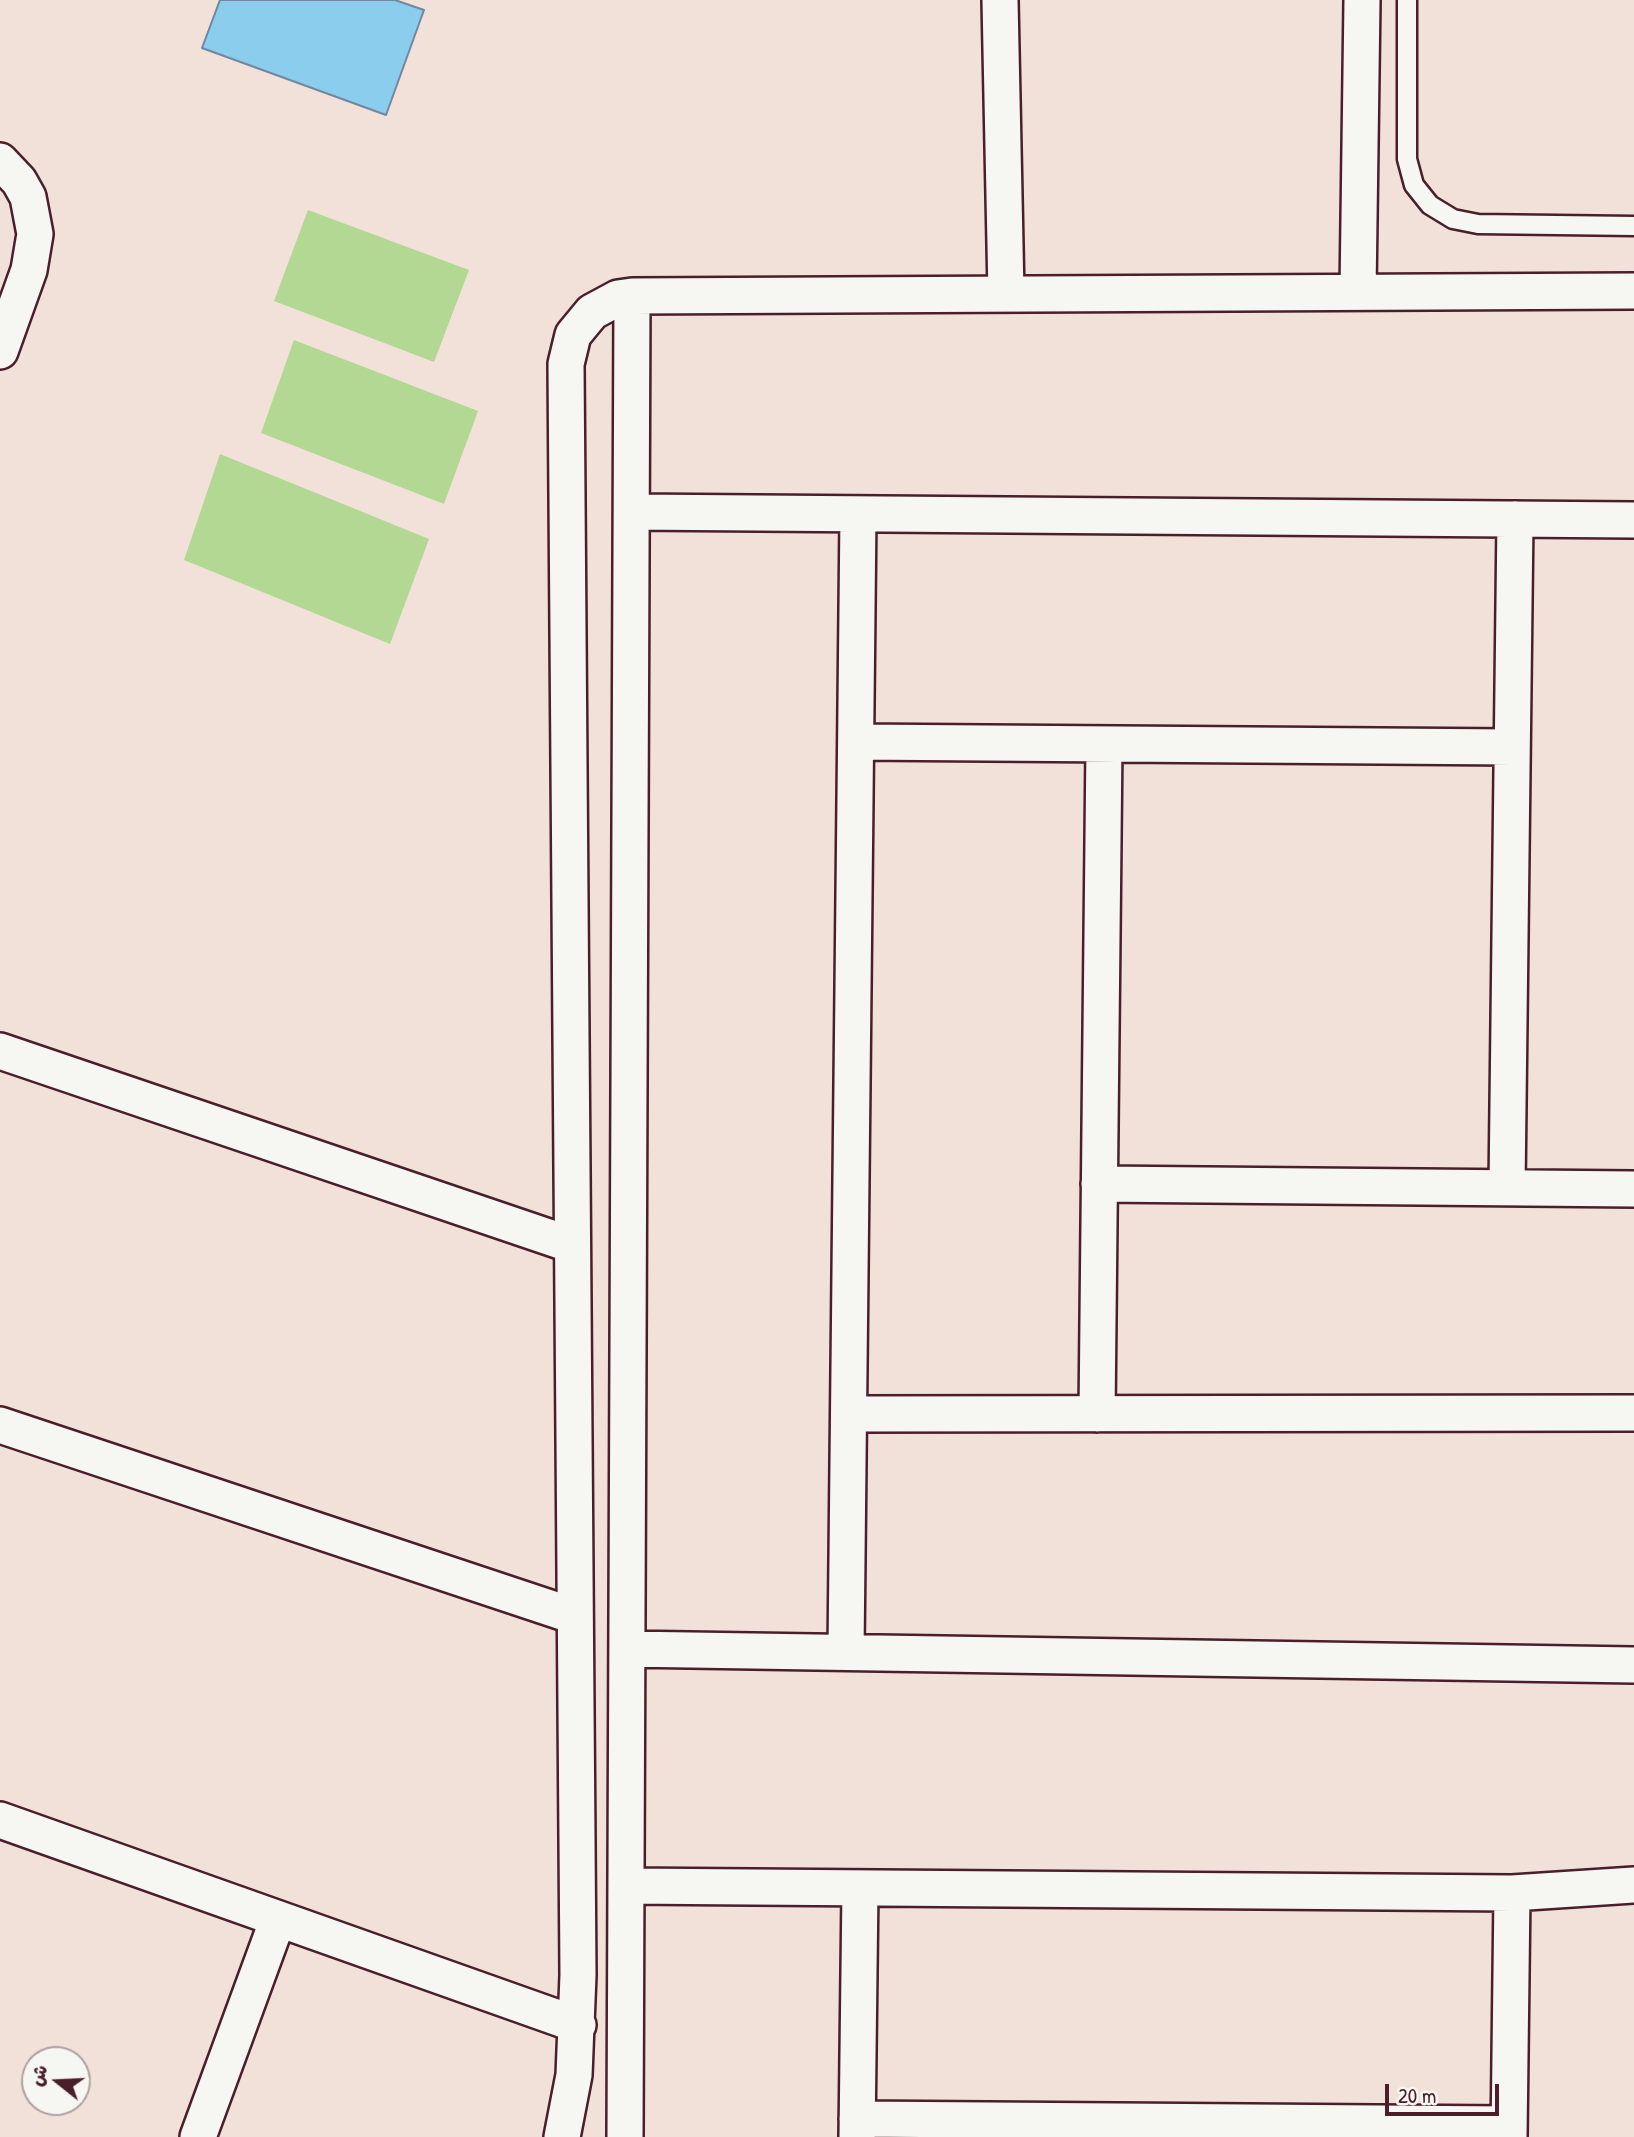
<!DOCTYPE html>
<meta charset="utf-8">
<style>
body{margin:0}
#map{position:relative;width:1634px;height:2137px;overflow:hidden;background:#f1e1d9;font-family:"Patrick Hand","Playpen Sans Arabic",sans-serif}
canvas{display:block}
.north{position:absolute;left:21px;top:2046px;width:70px;height:70px;box-sizing:border-box;background:#f6f6f2;border:2px solid #b1a0a2;border-radius:50%;rotate:288deg;font-size:19px;font-weight:700;line-height:28px;text-align:center;color:#4a1f2b}
.north::after{content:'';display:block;margin:auto;width:24px;height:32px;background:#4a1f2b;clip-path:polygon(50% 0,100% 100%,50% 72%,0 100%)}
.scale{position:absolute;left:1385px;top:2084px;width:114px;height:32px;box-sizing:border-box;border:4px solid #4a1f2b;border-top:0;padding-left:9px;font-size:21px;line-height:24px;white-space:nowrap;color:#4a1f2b;-webkit-text-stroke:5px #f6f6f2;paint-order:stroke}
</style>
<div id="map">
<canvas width="1634" height="2137"></canvas>
<div class="north">ش</div>
<div class="scale">20 m</div>
</div>
<script>
const ctx = document.querySelector('canvas').getContext('2d');
ctx.lineJoin = 'round';
function fill(path, color) { ctx.fillStyle = color; ctx.fill(path, 'evenodd'); }
const shape = rows => new Path2D(rows.map(r => 'M' + r).join(''));
function stroke(path, color, width, dash) { ctx.strokeStyle = color; ctx.lineWidth = width; ctx.lineCap = dash ? 'butt' : 'round'; ctx.setLineDash(dash || []); ctx.stroke(path); }
fill(shape([
 [308,210,469,270,434,362,274,301],
 [294,340,478,411,444,504,261,433],
 [220,454,429,539,390,644,184,560]
]), '#b2d893');
const water = shape([
 [220,0,395,0,424,10,386,115,202,48,220,0]
]);
fill(water, '#8bcdec');
stroke(water, '#71879f', 2);
const service = shape([
 [1407,0,1407,159,1414,185,1430,205,1453,219,1478,224,1634,226]
]);
const minor = shape([
 [1000,0,1006,294],
 [0,161,19,181,28,197,35,234,29,270,0,351],
 [1358,292,1362,0],
 [632,512,1634,520],
 [856,742,1512,747],
 [0,1051,572,1245],
 [1099,1184,1634,1189],
 [1507,1187,1515,519],
 [849,1414,1634,1413],
 [1097,1414,1104,744],
 [0,1425,574,1616],
 [627,1649,1634,1665],
 [846,1652,858,514],
 [0,1820,578,2025],
 [626,1886,1512,1893,1634,1885],
 [857,2119,1509,2124],
 [198,2137,278,1919],
 [562,2137,574,2075,578,1975,566,364,573,335,592,312,618,298,632,296,1634,291],
 [625,2137,632,296],
 [857,2137,860,1888],
 [1509,2137,1512,1893]
]);
stroke(service, '#4a1f2b', 23);
stroke(minor, '#4a1f2b', 40);
stroke(service, '#f6f6f2', 18);
stroke(minor, '#f6f6f2', 35);
</script>
